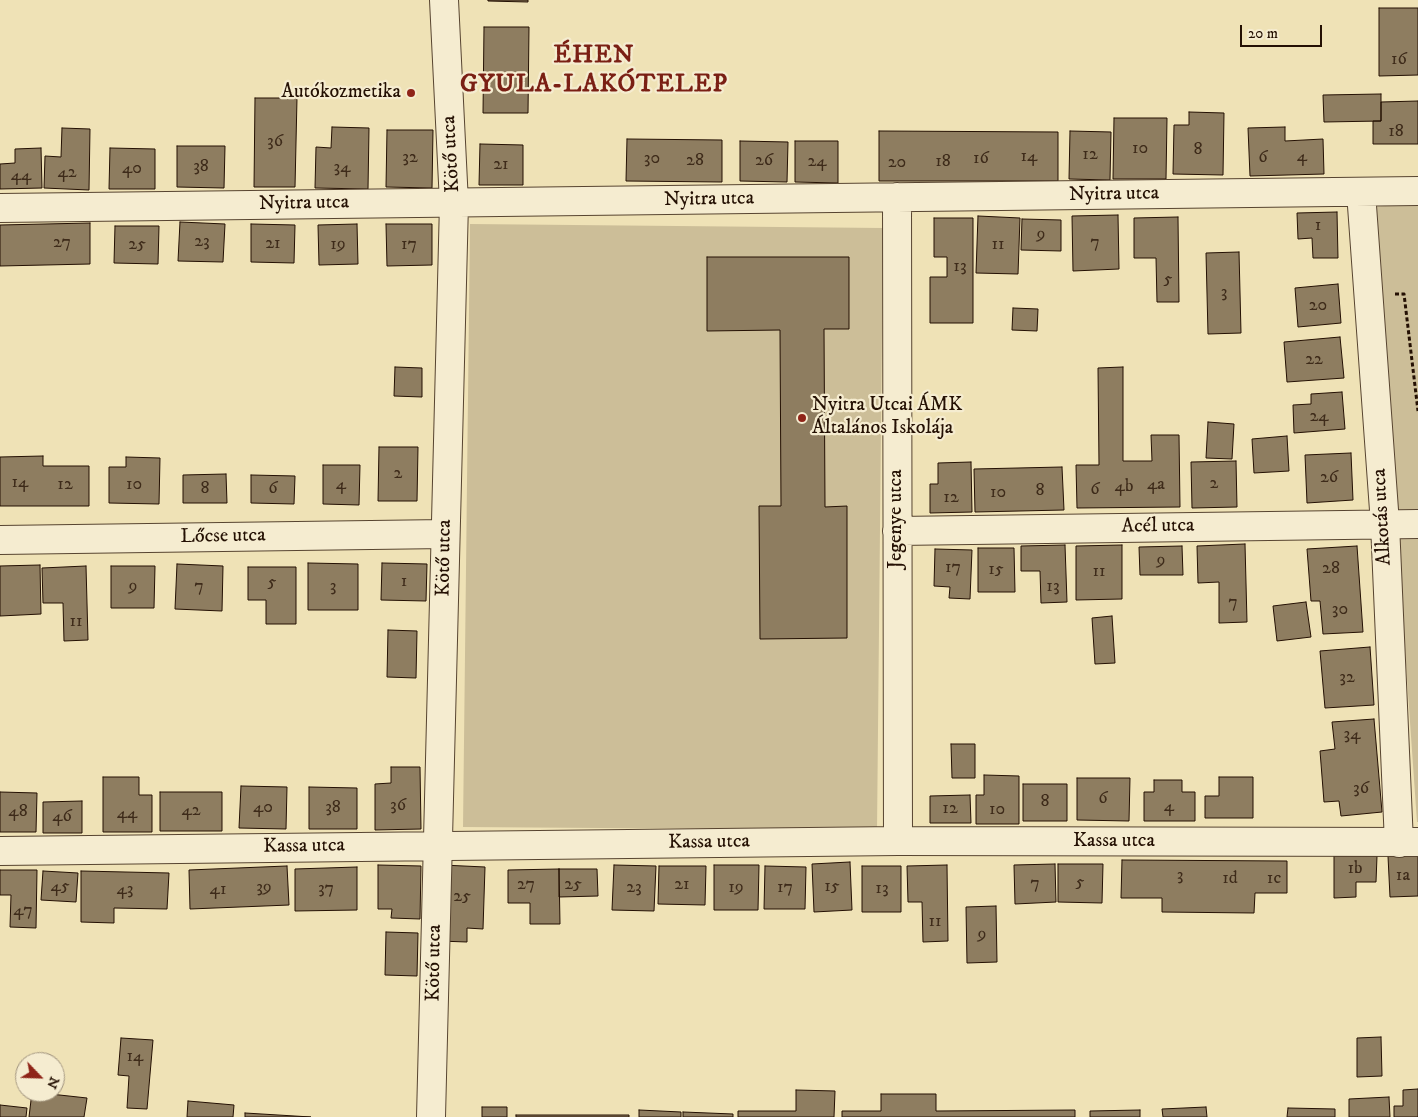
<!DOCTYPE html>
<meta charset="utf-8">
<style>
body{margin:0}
#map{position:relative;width:1418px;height:1117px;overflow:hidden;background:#efe2b6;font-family:"IM FELL DW Pica",serif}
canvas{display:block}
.north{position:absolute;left:15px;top:1052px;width:50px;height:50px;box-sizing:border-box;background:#f5ecd0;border:1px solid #a1947e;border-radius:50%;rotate:114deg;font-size:14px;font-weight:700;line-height:20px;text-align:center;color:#241003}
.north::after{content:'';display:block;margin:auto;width:18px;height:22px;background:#8f2418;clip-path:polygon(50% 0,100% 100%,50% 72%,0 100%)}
.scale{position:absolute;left:1240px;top:25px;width:82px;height:22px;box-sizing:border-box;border:2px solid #241003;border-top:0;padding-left:6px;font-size:15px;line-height:18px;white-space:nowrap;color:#241003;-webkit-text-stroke:4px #f5ecd0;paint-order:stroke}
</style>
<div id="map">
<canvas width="1418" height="1117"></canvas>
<div class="north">N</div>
<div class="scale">20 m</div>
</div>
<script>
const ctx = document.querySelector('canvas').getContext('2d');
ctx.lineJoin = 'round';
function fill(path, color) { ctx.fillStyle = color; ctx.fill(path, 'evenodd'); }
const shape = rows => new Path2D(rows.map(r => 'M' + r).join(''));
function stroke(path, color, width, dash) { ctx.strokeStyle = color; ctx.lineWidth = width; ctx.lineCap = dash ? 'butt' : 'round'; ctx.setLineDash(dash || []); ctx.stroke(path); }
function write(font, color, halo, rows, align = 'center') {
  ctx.font = font + ' "IM FELL DW Pica",serif'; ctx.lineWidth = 4.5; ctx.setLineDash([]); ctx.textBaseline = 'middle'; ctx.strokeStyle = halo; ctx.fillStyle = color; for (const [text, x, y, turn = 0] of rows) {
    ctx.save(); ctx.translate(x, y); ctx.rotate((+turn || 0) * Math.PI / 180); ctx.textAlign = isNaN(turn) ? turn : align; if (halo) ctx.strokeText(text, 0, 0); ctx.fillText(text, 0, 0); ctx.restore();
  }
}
fill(shape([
 [1418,203,1418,822,1417,822,1374,207],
 [470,224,883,228,877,830,463,827]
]), '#ccbe98');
const building = shape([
 [488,0,528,0,528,2,488,1,488,0],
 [1379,8,1418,8,1418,75,1379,76,1379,8],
 [484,27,529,27,528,113,483,113,484,27],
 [1381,94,1381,121,1324,122,1323,95,1381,94],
 [255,98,297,98,295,187,254,187,255,98],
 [1418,101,1418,144,1373,144,1373,121,1381,121,1381,102,1418,101],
 [1189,112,1224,113,1223,175,1173,174,1174,125,1189,125,1189,112],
 [1114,118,1167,118,1166,179,1113,179,1114,118],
 [332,127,369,128,368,189,315,188,316,147,331,148,332,127],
 [1285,127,1285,141,1323,139,1324,174,1250,176,1248,128,1285,127],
 [62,128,90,129,89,190,44,188,45,156,61,157,62,128],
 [387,130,433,130,432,188,386,187,387,130],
 [879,131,1058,132,1058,181,879,181,879,131],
 [1070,131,1111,132,1110,180,1069,179,1070,131],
 [627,139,722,140,722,182,626,181,627,139],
 [740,141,788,142,787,182,740,181,740,141],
 [795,141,838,141,838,183,795,182,795,141],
 [480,144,523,145,523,185,479,185,480,144],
 [177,146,225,146,224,188,177,187,177,146],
 [41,148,42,188,0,189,0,164,15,163,15,149,41,148],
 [110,148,155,149,155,189,109,189,110,148],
 [1337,212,1338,258,1313,258,1312,238,1298,239,1297,213,1337,212],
 [1118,215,1119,269,1073,271,1072,216,1118,215],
 [978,216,1020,218,1018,274,976,273,978,216],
 [1178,217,1179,302,1157,302,1156,258,1134,258,1134,218,1178,217],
 [934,218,973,218,973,323,930,323,930,277,947,277,947,257,934,257,934,218],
 [1022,219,1061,220,1061,251,1021,250,1022,219],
 [180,222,225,224,223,262,178,261,180,222],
 [90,223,90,264,0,266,0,225,90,223],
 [251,224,295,225,294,263,251,262,251,224],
 [357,224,358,264,319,265,318,225,357,224],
 [386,224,432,224,432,265,387,266,386,224],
 [115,226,159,226,158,264,114,263,115,226],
 [1239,252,1241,333,1208,334,1206,253,1239,252],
 [707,257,849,257,849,329,824,329,825,507,847,506,847,638,760,639,759,506,781,506,780,330,707,331,707,257],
 [1338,284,1341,323,1298,327,1295,288,1338,284],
 [1013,308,1038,309,1037,331,1012,330,1013,308],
 [1340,337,1344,378,1287,382,1284,342,1340,337],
 [395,367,422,368,422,397,394,396,395,367],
 [1123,367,1123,461,1152,461,1151,435,1179,435,1180,507,1077,508,1076,465,1099,465,1098,368,1123,367],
 [1342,392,1345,429,1294,433,1293,405,1311,404,1311,394,1342,392],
 [1208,422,1234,424,1232,459,1206,458,1208,422],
 [1287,436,1289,471,1254,473,1252,439,1287,436],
 [379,447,418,447,417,501,378,501,379,447],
 [1351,453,1353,500,1307,503,1305,455,1351,453],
 [43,456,43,466,89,466,89,506,0,506,0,457,43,456],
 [126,457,160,458,159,504,109,503,109,467,126,467,126,457],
 [1236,461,1237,507,1192,508,1191,462,1236,461],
 [971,462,972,512,930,513,930,484,938,484,938,463,971,462],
 [323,465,360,465,359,505,323,504,323,465],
 [1062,467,1064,510,975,512,974,469,1062,467],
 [226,474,227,503,183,503,183,475,226,474],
 [251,475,295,476,294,504,251,503,251,475],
 [1245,544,1247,622,1219,623,1219,582,1198,583,1197,546,1245,544],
 [1065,545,1067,602,1041,603,1040,571,1021,571,1021,546,1065,545],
 [1122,545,1122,599,1076,600,1076,546,1122,545],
 [1182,546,1183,575,1140,575,1139,547,1182,546],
 [1357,546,1363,632,1323,634,1320,601,1311,601,1307,549,1357,546],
 [978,548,1014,548,1015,592,978,592,978,548],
 [935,549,972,550,970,599,949,598,950,587,934,586,935,549],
 [308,563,358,564,358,610,308,610,308,563],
 [382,563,427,564,426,601,381,600,382,563],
 [177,564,223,566,222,611,175,609,177,564],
 [40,565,41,614,0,616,0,566,40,565],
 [86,566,88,640,64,641,63,603,43,603,42,568,86,566],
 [111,566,155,566,154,608,111,608,111,566],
 [248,567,296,567,296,624,266,624,266,600,248,600,248,567],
 [1306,602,1311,637,1277,641,1273,606,1306,602],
 [1112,616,1115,663,1095,664,1092,618,1112,616],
 [388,630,417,631,416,678,387,677,388,630],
 [1370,647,1374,705,1325,708,1320,651,1370,647],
 [1374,719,1382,812,1341,816,1339,801,1324,802,1320,751,1335,749,1332,722,1374,719],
 [951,744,975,744,975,778,952,778,951,744],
 [391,767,420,767,421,829,375,830,375,784,391,783,391,767],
 [984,775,1019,776,1019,824,976,824,976,795,984,795,984,775],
 [103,777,139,777,139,795,152,795,152,832,103,832,103,777],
 [1219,777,1253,777,1253,818,1205,818,1205,796,1219,796,1219,777],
 [1077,778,1130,778,1129,821,1077,820,1077,778],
 [1154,780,1182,780,1182,792,1195,792,1195,821,1144,821,1144,792,1154,792,1154,780],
 [1023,784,1067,784,1067,821,1023,821,1023,784],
 [241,786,287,787,286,829,239,828,241,786],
 [309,787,357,788,357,829,309,829,309,787],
 [0,792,37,793,36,832,0,832,0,792],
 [160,792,222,792,222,831,160,831,160,792],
 [970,795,971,823,930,823,930,796,970,795],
 [82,801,82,833,43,833,43,802,82,801],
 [1334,856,1377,856,1376,882,1356,882,1356,897,1334,898,1334,856],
 [1388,856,1418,856,1418,896,1390,897,1388,856],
 [1122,860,1287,861,1287,893,1255,893,1254,913,1162,912,1162,898,1121,898,1122,860],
 [850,862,852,910,814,912,812,864,850,862],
 [1055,864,1056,902,1015,904,1014,865,1055,864],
 [1058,864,1103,864,1102,903,1058,902,1058,864],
 [378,865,421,866,420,919,391,918,392,909,378,909,378,865],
 [442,865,485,867,483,929,467,928,467,942,439,941,442,865],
 [614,865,656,866,654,911,612,910,614,865],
 [714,865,759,865,758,910,714,910,714,865],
 [947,865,948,941,923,942,922,902,908,902,907,866,947,865],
 [287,866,289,905,190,909,189,870,287,866],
 [659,866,706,866,705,905,658,904,659,866],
 [765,866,806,867,805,909,764,909,765,866],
 [862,866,901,866,901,912,862,912,862,866],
 [357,867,357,910,295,911,295,869,357,867],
 [559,869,560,924,530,924,530,903,508,903,508,870,559,869],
 [559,869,597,869,598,896,559,897,559,869],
 [0,870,37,870,36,928,10,927,11,895,0,895,0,870],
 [43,871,78,873,76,902,41,900,43,871],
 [81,871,169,873,167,909,114,908,114,923,81,922,81,871],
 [996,906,997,962,967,963,966,907,996,906],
 [386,932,418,933,417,976,385,975,386,932],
 [1381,1037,1382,1076,1357,1077,1357,1038,1381,1037],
 [121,1038,153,1040,147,1109,127,1108,129,1076,118,1075,121,1038],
 [1418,1089,1418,1117,1394,1117,1394,1106,1403,1106,1403,1090,1418,1089],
 [796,1090,835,1091,834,1117,738,1117,738,1111,796,1111,796,1090],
 [32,1092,87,1098,84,1117,29,1117,32,1092],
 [881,1094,936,1094,936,1111,1075,1110,1075,1117,842,1117,842,1111,881,1111,881,1094],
 [1389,1097,1390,1117,1349,1117,1349,1099,1389,1097],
 [188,1101,234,1105,233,1117,187,1117,188,1101],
 [0,1105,27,1108,26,1117,0,1117,0,1105],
 [482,1107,507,1107,507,1117,482,1117,482,1107],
 [1206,1107,1207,1117,1163,1117,1162,1109,1206,1107],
 [1288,1108,1335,1109,1335,1117,1287,1117,1288,1108],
 [639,1110,681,1112,681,1117,639,1117,639,1110],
 [1140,1110,1140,1117,1090,1117,1090,1111,1140,1110],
 [683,1112,733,1114,733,1117,683,1117,683,1112],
 [245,1113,311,1117,245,1117,245,1113],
 [516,1115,629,1115,629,1117,516,1117,516,1115]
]);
fill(building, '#8e7d60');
stroke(building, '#241003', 1);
const minor = shape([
 [1361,192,1385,524,1399,843],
 [897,197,898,841],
 [0,208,1418,191],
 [897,531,1418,524],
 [0,540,445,534],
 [0,851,898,841,1418,842],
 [431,1117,454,203,444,0]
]);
stroke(minor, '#574430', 30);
stroke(shape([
 [1395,294,1404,294,1418,411]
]), '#241003', 3, [4, 2.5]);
stroke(minor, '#f5ecd0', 28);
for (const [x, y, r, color] of [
 [411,93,5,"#8f2418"],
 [802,418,5,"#8f2418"]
]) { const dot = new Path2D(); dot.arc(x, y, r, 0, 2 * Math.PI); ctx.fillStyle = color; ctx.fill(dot); stroke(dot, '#f5ecd0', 2); }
write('18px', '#3e2b1a', null, [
 ["16",1399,60],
 ["18",1396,132],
 ["36",275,142],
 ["10",1140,149],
 ["8",1198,150],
 ["12",1090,155],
 ["14",1029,157],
 ["4",1302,157],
 ["32",410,158],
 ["6",1263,158],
 ["30",652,159],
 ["16",981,159],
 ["28",695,161],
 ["26",764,161],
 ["24",817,162],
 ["18",943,162],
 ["20",897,163],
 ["21",501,165],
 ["38",201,167],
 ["34",342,168],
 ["40",132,169],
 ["42",67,173],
 ["44",21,176],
 ["1",1318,226],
 ["9",1041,235],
 ["23",202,242],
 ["27",62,243],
 ["7",1095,243],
 ["21",273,244],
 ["25",137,245],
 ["19",338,245],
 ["17",409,245],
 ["11",998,245],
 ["13",960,267],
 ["5",1168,280],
 ["3",1224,293],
 ["20",1318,306],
 ["22",1314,360],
 ["24",1319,417],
 ["2",398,474],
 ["26",1329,478],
 ["14",20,483],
 ["2",1214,484],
 ["12",65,485],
 ["10",134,485],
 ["4",341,485],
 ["4a",1156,485],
 ["4b",1124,487],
 ["8",205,489],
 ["6",273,489],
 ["6",1095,490],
 ["8",1040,491],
 ["10",998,493],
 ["12",951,498],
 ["9",1161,561],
 ["17",953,568],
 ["28",1331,569],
 ["15",996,570],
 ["11",1099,572],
 ["1",404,582],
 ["5",272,583],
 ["9",133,587],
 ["7",199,587],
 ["3",333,587],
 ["13",1053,587],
 ["7",1233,603],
 ["30",1340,610],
 ["11",76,622],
 ["32",1347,678],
 ["34",1352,735],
 ["36",1361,789],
 ["6",1103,799],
 ["8",1045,802],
 ["36",398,806],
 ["4",1169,807],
 ["40",263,808],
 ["38",333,808],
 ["12",950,809],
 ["10",997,810],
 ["42",191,811],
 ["48",18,812],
 ["44",127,814],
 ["46",62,817],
 ["1b",1355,869],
 ["3",1180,876],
 ["1a",1403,876],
 ["1d",1230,879],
 ["1c",1274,879],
 ["5",1080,883],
 ["7",1035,884],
 ["27",526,885],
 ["25",573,885],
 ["21",682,885],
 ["45",60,887],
 ["15",832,887],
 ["39",264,888],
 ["23",634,888],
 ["19",736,888],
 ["17",785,888],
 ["37",326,889],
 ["13",882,889],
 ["43",125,890],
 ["41",218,890],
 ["25",462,897],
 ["47",23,911],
 ["11",935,922],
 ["9",982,935],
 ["14",135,1057]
]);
write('20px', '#241003', '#f5ecd0', [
 ["Autókozmetika",401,93],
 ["Nyitra Utcai ÁMK",812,406,"left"],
 ["Általános Iskolája",812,429,"left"]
], 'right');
write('20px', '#241003', '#f5ecd0', [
 ["Kötő utca",452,154,-93],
 ["Nyitra utca",1114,195,-1],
 ["Nyitra utca",709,200,-1],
 ["Nyitra utca",304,204,-1],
 ["Alkotás utca",1383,517,-93],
 ["Jegenye utca",897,519,-90],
 ["Acél utca",1158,527,-1],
 ["Lőcse utca",223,537,-1],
 ["Kötő utca",445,558,-89],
 ["Kassa utca",1114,842],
 ["Kassa utca",709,843,-1],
 ["Kassa utca",304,847,-1],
 ["Kötő utca",435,963,-89]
]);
ctx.letterSpacing = '1px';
write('bold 25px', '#7a1f14', '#f5ecd0', [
 ["ÉHEN",594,57],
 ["GYULA-LAKÓTELEP",594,86]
]);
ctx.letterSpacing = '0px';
</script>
